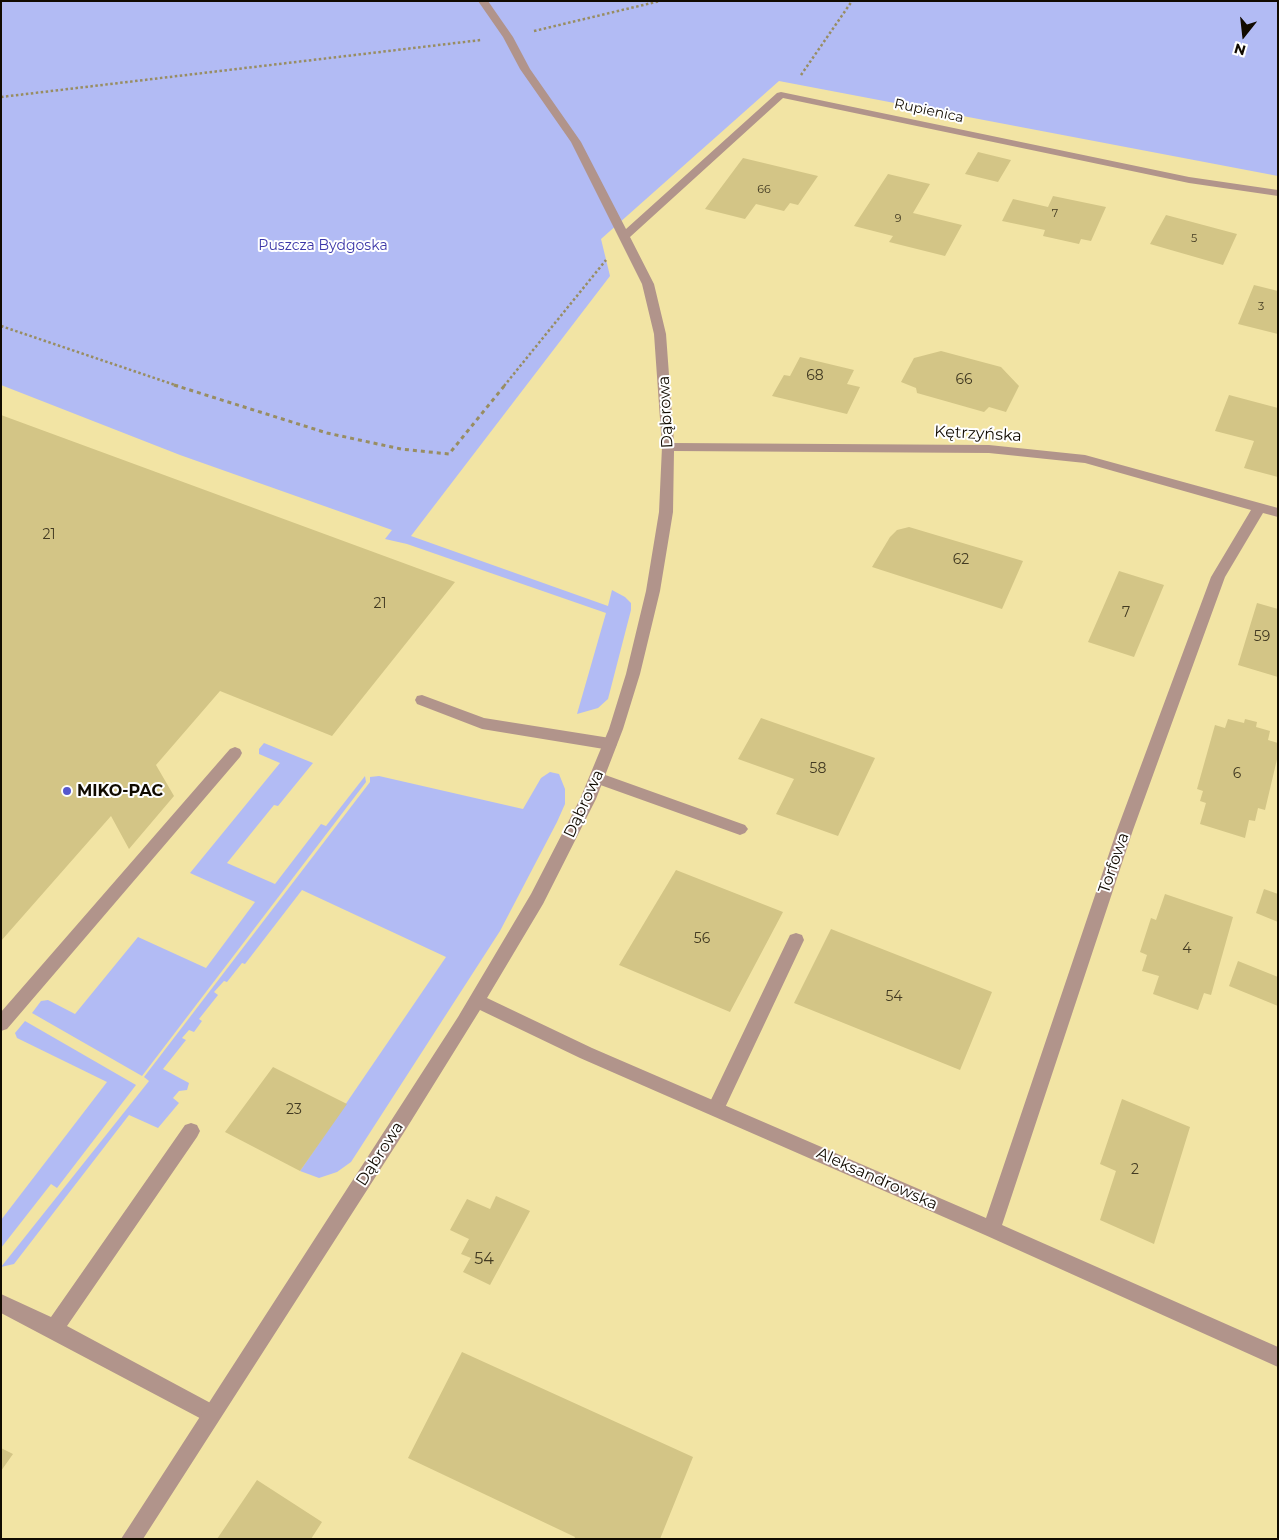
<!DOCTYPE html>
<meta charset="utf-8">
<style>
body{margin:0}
#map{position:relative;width:1279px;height:1540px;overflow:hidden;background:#f2e4a4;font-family:Montserrat,sans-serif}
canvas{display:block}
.frame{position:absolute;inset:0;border:2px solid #110b00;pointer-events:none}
.north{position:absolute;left:1219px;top:10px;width:50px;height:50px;-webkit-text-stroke:4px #fff;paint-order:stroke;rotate:196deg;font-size:14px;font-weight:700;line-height:20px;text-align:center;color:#110b00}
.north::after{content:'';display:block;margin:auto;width:18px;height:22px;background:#110b00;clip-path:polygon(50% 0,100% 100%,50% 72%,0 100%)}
</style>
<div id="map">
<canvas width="1279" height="1540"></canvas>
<div class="frame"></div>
<div class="north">N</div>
</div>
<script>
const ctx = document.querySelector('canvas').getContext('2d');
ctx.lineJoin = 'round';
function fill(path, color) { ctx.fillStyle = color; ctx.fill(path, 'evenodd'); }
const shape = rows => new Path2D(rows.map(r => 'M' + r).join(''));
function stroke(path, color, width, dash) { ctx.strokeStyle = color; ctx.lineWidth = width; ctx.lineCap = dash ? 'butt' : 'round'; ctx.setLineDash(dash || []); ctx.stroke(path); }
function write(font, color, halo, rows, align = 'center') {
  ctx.font = font + ' Montserrat,sans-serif'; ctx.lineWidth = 4; ctx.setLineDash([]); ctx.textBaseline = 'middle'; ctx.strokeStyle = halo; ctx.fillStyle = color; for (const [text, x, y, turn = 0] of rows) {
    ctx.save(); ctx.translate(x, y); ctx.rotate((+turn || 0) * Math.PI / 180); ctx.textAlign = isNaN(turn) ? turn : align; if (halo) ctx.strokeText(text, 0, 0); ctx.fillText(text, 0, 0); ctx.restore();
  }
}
fill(shape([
 [1,1,1278,1,1278,176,779,81,601,239,610,276,411,536,608,606,612,590,625,597,631,603,631,610,608,699,598,708,577,714,606,613,407,544,385,539,392,530,180,455,1,385],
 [264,743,313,763,278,806,274,805,227,863,275,884,321,824,326,826,365,776,366,782,142,1076,32,1013,41,1001,48,1000,75,1014,138,937,206,968,255,902,190,873,280,763,259,754,259,749],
 [550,772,559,774,565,789,565,804,557,822,500,931,351,1162,337,1172,319,1178,300,1171,446,957,302,890,245,964,242,963,227,982,224,981,214,992,218,995,199,1019,202,1021,194,1032,189,1030,182,1038,186,1040,163,1069,189,1083,187,1090,179,1091,173,1098,179,1103,158,1128,129,1115,14,1264,1,1267,149,1081,144,1077,370,782,370,777,379,776,523,809,541,778],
 [25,1021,136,1085,57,1188,51,1184,1,1248,1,1220,107,1082,17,1038,15,1033]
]), '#b2bbf4');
fill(shape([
 [978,152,1011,160,998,182,965,174],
 [743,158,818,176,798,205,790,203,784,211,756,204,745,219,705,209],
 [888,174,930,184,913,213,962,225,945,256,889,242,893,236,854,226],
 [1053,196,1106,207,1091,241,1081,239,1079,244,1043,236,1045,230,1002,221,1013,199,1048,207],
 [1166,215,1237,234,1223,265,1150,244],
 [1254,285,1278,291,1278,334,1238,324],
 [941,351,1001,367,1019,386,1006,412,989,407,984,412,917,393,916,388,901,382,914,358],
 [800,357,854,370,847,384,860,387,847,414,772,396,784,375,790,376],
 [1229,395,1278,408,1278,477,1244,468,1254,441,1215,431],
 [1,415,455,582,332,736,220,691,156,765,174,796,129,849,111,816,1,941],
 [909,527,1023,561,1002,609,872,567,890,537,897,530],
 [1119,571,1164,585,1134,657,1088,642],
 [1257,603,1278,609,1278,677,1238,665],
 [761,718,875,758,838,836,776,814,794,779,738,759],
 [1228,719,1244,723,1245,719,1257,722,1256,727,1270,731,1268,740,1278,743,1278,755,1265,810,1258,808,1255,821,1249,820,1245,838,1200,824,1206,803,1200,801,1203,791,1197,789,1215,725,1225,728],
 [676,870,783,912,730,1012,619,965],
 [1264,889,1278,894,1278,922,1256,913],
 [1165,894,1233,917,1211,995,1204,993,1198,1010,1153,994,1159,976,1142,971,1147,955,1140,952,1151,918,1156,920],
 [831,929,992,992,960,1070,794,1003],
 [1238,961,1278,977,1278,1006,1229,986],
 [273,1067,347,1104,300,1171,225,1132],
 [1122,1099,1190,1127,1154,1244,1100,1220,1116,1171,1100,1164],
 [496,1196,530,1211,490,1285,463,1272,471,1258,461,1254,469,1239,450,1230,467,1199,490,1209],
 [462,1352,693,1457,660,1539,574,1539,575,1537,408,1458],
 [1,1448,13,1454,1,1471],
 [257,1480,322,1522,311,1539,217,1539]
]), '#d3c586');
stroke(shape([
 [534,31,660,1],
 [801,75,852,1],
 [1,97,481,40],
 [1,326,178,386],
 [504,386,606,260]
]), '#988d62', 2.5, [2.5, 2.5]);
stroke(shape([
 [174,385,327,433,401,449,449,454,505,385]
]), '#988d62', 3, [4, 4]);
fill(shape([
 [422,695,484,718,610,738,615,740,617,744,615,748,610,750,482,729,417,704,415,700,417,696,422,695],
 [235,747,240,749,242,753,240,757,7,1029,1,1031,1,1012,230,749,235,747],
 [597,772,745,825,748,829,745,833,740,835,592,782,589,778,592,774,597,772],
 [796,933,802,935,804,940,722,1114,716,1116,710,1114,707,1108,710,1102,790,935,796,933],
 [191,1123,197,1125,200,1131,197,1137,67,1326,218,1407,221,1414,218,1421,211,1424,1,1313,1,1294,51,1317,185,1125,191,1123]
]), '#b1948b');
fill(shape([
 [478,1,488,1,513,37,530,69,581,142,626,229,777,93,781,92,1189,177,1278,190,1278,196,1189,183,783,98,630,237,654,284,666,334,674,443,989,445,1085,455,1278,508,1278,517,1263,513,1225,577,1133,830,1002,1225,1278,1347,1278,1367,985,1235,580,1058,480,1010,403,1134,143,1539,121,1539,458,1017,531,894,580,799,609,729,626,674,646,591,659,512,662,447,654,334,642,284,571,142,520,69,503,37,478,1],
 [674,451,989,453,1085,463,1251,510,1211,577,1117,830,986,1218,592,1048,487,998,543,904,596,799,623,729,640,674,660,591,673,512,674,451]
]), '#b1948b');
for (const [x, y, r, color] of [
 [67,791,5,"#5557ce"]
]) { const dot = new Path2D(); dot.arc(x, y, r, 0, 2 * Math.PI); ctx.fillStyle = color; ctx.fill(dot); stroke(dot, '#fff', 2); }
write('11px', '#423a22', null, [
 ["66",764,190],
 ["7",1055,214],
 ["9",898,219],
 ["5",1194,239],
 ["3",1261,307]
]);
write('14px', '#110b00', '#fff', [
 ["Rupienica",929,111,12]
]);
write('14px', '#3c37a8', '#fff', [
 ["Puszcza Bydgoska",323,246]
]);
write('14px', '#423a22', null, [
 ["68",815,376],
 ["66",964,380],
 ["21",49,535],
 ["62",961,560],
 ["21",380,604],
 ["7",1126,613],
 ["59",1262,637],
 ["58",818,769],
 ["6",1237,774],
 ["56",702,939],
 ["4",1187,949],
 ["54",894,997],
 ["23",294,1110],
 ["2",1135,1170]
]);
write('16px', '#110b00', '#fff', [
 ["Dąbrowa",666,412,-93],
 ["Kętrzyńska",978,434,3],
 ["Dąbrowa",584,804,-65],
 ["Torfowa",1114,863,-71],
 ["Dąbrowa",380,1154,-57],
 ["Aleksandrowska",877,1179,24]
]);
write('bold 16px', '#110b00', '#fff', [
 ["MIKO-PAC",77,791]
], 'left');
write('16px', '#423a22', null, [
 ["54",484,1259]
]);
</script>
